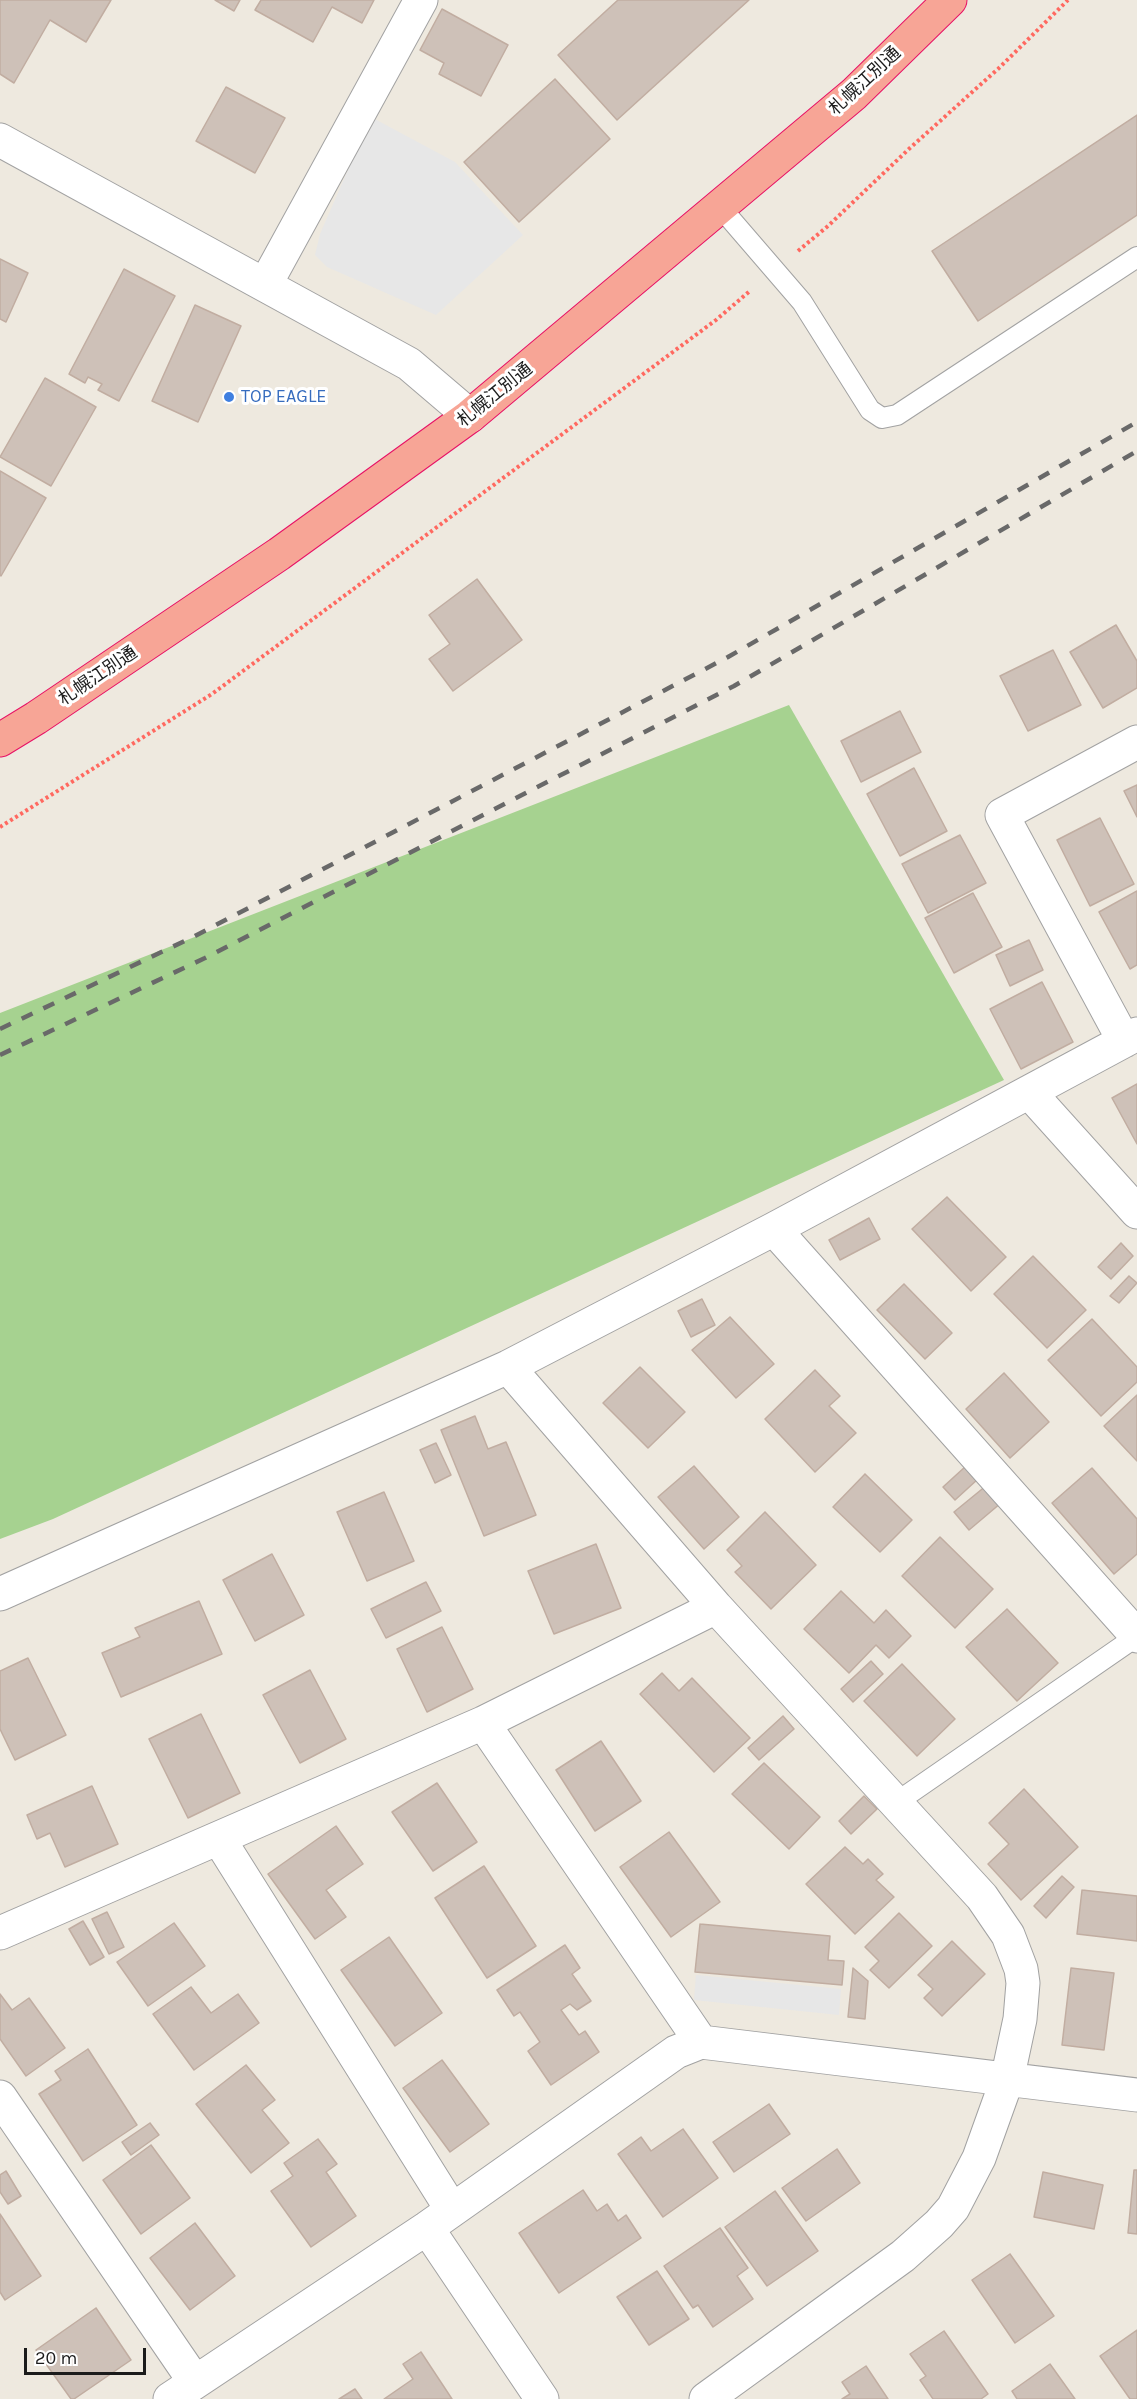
<!DOCTYPE html>
<meta charset="utf-8">
<style>
body{margin:0}
#map{position:relative;width:1137px;height:2399px;overflow:hidden;background:#eee9df;font-family:Karla,sans-serif}
canvas{display:block}
.scale{position:absolute;left:24px;top:2348px;width:122px;height:27px;box-sizing:border-box;border:3px solid #1b1b1b;border-top:0;padding-left:8px;font-size:18px;line-height:21px;white-space:nowrap;color:#1b1b1b;-webkit-text-stroke:4px #fff;paint-order:stroke}
</style>
<div id="map">
<canvas width="1137" height="2399"></canvas>
<div class="scale">20 m</div>
</div>
<script>
const ctx = document.querySelector('canvas').getContext('2d');
ctx.lineJoin = 'round';
function fill(path, color) { ctx.fillStyle = color; ctx.fill(path, 'evenodd'); }
const shape = rows => new Path2D(rows.map(r => 'M' + r).join(''));
function stroke(path, color, width, dash) { ctx.strokeStyle = color; ctx.lineWidth = width; ctx.lineCap = dash ? 'butt' : 'round'; ctx.setLineDash(dash || []); ctx.stroke(path); }
function write(font, color, halo, rows, align = 'center') {
  ctx.font = font + ' Karla,"Noto Sans JP",sans-serif'; ctx.lineWidth = 6; ctx.setLineDash([]); ctx.textBaseline = 'middle'; ctx.strokeStyle = halo; ctx.fillStyle = color; for (const [text, x, y, turn = 0] of rows) {
    ctx.save(); ctx.translate(x, y); ctx.rotate((+turn || 0) * Math.PI / 180); ctx.textAlign = isNaN(turn) ? turn : align; if (halo) ctx.strokeText(text, 0, 0); ctx.fillText(text, 0, 0); ctx.restore();
  }
}
fill(shape([
 [789,705,1004,1080,53,1519,0,1539,0,1013]
]), '#a6d290');
fill(shape([
 [371,117,455,162,523,235,436,315,327,267,315,255,320,234],
 [696,1975,841,1989,839,2015,694,2000]
]), '#e7e7e7');
const building = shape([
 [0,0,111,0,86,42,50,20,14,83,0,74,0,0],
 [215,0,240,0,234,11,215,0],
 [261,0,374,0,362,23,332,7,313,42,255,10,261,0],
 [618,0,749,0,617,120,558,55,618,0],
 [442,9,508,45,481,96,439,74,444,63,420,50,442,9],
 [555,79,610,139,519,222,464,162,555,79],
 [226,87,285,118,255,173,196,141,226,87],
 [1137,115,1137,215,978,321,932,251,1137,115],
 [0,259,28,273,6,322,0,319,0,259],
 [124,269,175,296,119,401,98,390,102,384,88,377,85,383,69,374,124,269],
 [195,305,241,326,198,422,152,401,195,305],
 [45,378,96,407,51,486,0,457,45,378],
 [0,471,46,498,1,576,0,575,0,471],
 [477,579,522,640,453,691,429,659,450,644,429,615,477,579],
 [1116,625,1137,661,1137,688,1103,708,1070,652,1116,625],
 [1053,650,1081,705,1028,731,1000,676,1053,650],
 [900,711,921,752,861,782,841,741,900,711],
 [914,768,947,831,900,856,867,794,914,768],
 [1137,785,1137,817,1124,791,1137,785],
 [1100,818,1134,884,1090,906,1057,840,1100,818],
 [960,835,986,883,928,913,902,864,960,835],
 [1137,891,1137,965,1130,969,1099,912,1137,891],
 [973,893,1002,947,954,973,925,918,973,893],
 [1029,940,1043,970,1010,986,996,955,1029,940],
 [1042,982,1073,1042,1021,1069,990,1009,1042,982],
 [1137,1084,1137,1144,1112,1098,1137,1084],
 [947,1197,1006,1257,971,1291,912,1229,947,1197],
 [869,1218,880,1239,840,1260,829,1240,869,1218],
 [1121,1243,1133,1256,1111,1279,1098,1267,1121,1243],
 [1033,1256,1086,1310,1047,1348,994,1294,1033,1256],
 [1129,1276,1137,1283,1119,1303,1110,1296,1129,1276],
 [904,1284,952,1333,925,1359,877,1310,904,1284],
 [702,1299,715,1325,691,1337,678,1311,702,1299],
 [730,1317,774,1364,736,1398,692,1350,730,1317],
 [1092,1319,1137,1367,1137,1382,1101,1416,1048,1360,1092,1319],
 [640,1367,685,1412,648,1448,603,1403,640,1367],
 [815,1370,840,1396,829,1406,856,1433,815,1472,765,1419,815,1370],
 [1004,1373,1049,1422,1010,1458,966,1409,1004,1373],
 [1137,1395,1137,1461,1104,1426,1137,1395],
 [475,1416,488,1449,506,1442,536,1515,484,1536,441,1430,475,1416],
 [436,1443,451,1475,435,1483,420,1450,436,1443],
 [694,1466,739,1517,704,1549,658,1497,694,1466],
 [966,1466,978,1479,955,1500,943,1487,966,1466],
 [1092,1468,1137,1519,1137,1554,1114,1574,1052,1503,1092,1468],
 [865,1474,912,1520,880,1552,833,1507,865,1474],
 [987,1485,1001,1503,969,1530,954,1512,987,1485],
 [384,1492,414,1561,367,1581,337,1512,384,1492],
 [765,1512,816,1565,771,1609,735,1572,742,1566,727,1550,765,1512],
 [940,1537,993,1589,955,1628,902,1576,940,1537],
 [596,1544,621,1608,554,1634,528,1571,596,1544],
 [272,1554,304,1615,255,1641,223,1580,272,1554],
 [426,1582,441,1611,386,1638,371,1609,426,1582],
 [841,1591,874,1623,886,1610,911,1636,889,1658,876,1645,849,1673,804,1629,841,1591],
 [199,1601,222,1654,121,1697,102,1653,140,1637,135,1628,199,1601],
 [1007,1609,1058,1663,1017,1701,966,1647,1007,1609],
 [442,1627,473,1689,427,1712,397,1649,442,1627],
 [28,1658,66,1735,15,1760,0,1729,0,1671,28,1658],
 [871,1661,883,1674,853,1702,841,1689,871,1661],
 [902,1664,955,1719,917,1756,864,1701,902,1664],
 [310,1670,346,1739,300,1763,263,1695,310,1670],
 [662,1673,679,1691,692,1678,750,1738,714,1772,640,1694,662,1673],
 [201,1714,240,1793,188,1818,149,1739,201,1714],
 [783,1716,794,1729,759,1760,748,1748,783,1716],
 [601,1741,641,1801,595,1831,556,1770,601,1741],
 [764,1763,820,1817,789,1849,732,1794,764,1763],
 [437,1783,477,1842,433,1871,392,1812,437,1783],
 [92,1786,118,1844,65,1867,50,1833,37,1839,27,1815,92,1786],
 [1024,1789,1078,1847,1021,1900,988,1864,1009,1844,989,1823,1024,1789],
 [864,1796,877,1809,851,1834,839,1821,864,1796],
 [336,1826,363,1864,326,1890,346,1917,315,1939,268,1874,336,1826],
 [669,1832,720,1902,671,1937,620,1867,669,1832],
 [845,1847,863,1864,868,1859,883,1874,876,1880,894,1897,855,1934,806,1884,845,1847],
 [484,1866,536,1946,487,1978,435,1898,484,1866],
 [1062,1876,1074,1887,1046,1918,1034,1906,1062,1876],
 [1082,1890,1137,1896,1137,1941,1077,1934,1082,1890],
 [107,1912,124,1947,109,1954,92,1919,107,1912],
 [899,1913,932,1946,889,1988,870,1970,879,1961,865,1947,899,1913],
 [83,1921,104,1957,90,1965,69,1929,83,1921],
 [174,1923,205,1966,148,2006,117,1962,174,1923],
 [700,1924,830,1936,828,1960,844,1961,842,1985,695,1972,700,1924],
 [389,1937,442,2013,395,2046,341,1970,389,1937],
 [952,1941,985,1974,942,2016,924,1998,933,1989,918,1975,952,1941],
 [565,1945,580,1968,572,1974,591,2001,577,2010,570,2004,561,2010,579,2035,585,2031,599,2052,551,2085,528,2051,540,2042,520,2012,514,2016,497,1990,565,1945],
 [853,1968,868,1981,865,2019,848,2017,853,1968],
 [1071,1968,1114,1973,1104,2050,1062,2045,1071,1968],
 [191,1987,211,2013,238,1994,259,2023,194,2070,153,2014,191,1987],
 [0,1994,12,2010,29,1998,65,2048,26,2076,0,2039,0,1994],
 [88,2049,137,2125,83,2161,39,2094,61,2080,55,2071,88,2049],
 [442,2060,489,2124,450,2152,403,2088,442,2060],
 [246,2065,275,2100,262,2110,289,2143,251,2173,196,2104,246,2065],
 [769,2104,790,2134,734,2172,713,2142,769,2104],
 [150,2123,159,2135,131,2155,122,2142,150,2123],
 [683,2129,718,2178,663,2217,618,2154,641,2137,651,2151,683,2129],
 [318,2139,337,2164,326,2172,356,2216,311,2247,271,2191,293,2176,284,2163,318,2139],
 [151,2145,190,2198,141,2234,103,2180,151,2145],
 [837,2149,860,2183,806,2221,782,2188,837,2149],
 [1134,2170,1137,2170,1137,2234,1128,2233,1134,2170],
 [6,2171,21,2196,8,2204,0,2192,0,2175,6,2171],
 [1043,2172,1103,2185,1094,2229,1034,2217,1043,2172],
 [583,2190,597,2211,607,2204,618,2221,626,2215,641,2238,559,2293,519,2233,583,2190],
 [775,2191,818,2251,767,2286,725,2227,775,2191],
 [0,2214,41,2276,5,2300,0,2292,0,2214],
 [195,2223,235,2276,190,2310,150,2258,195,2223],
 [720,2228,748,2268,737,2276,753,2299,713,2327,698,2305,693,2308,664,2266,720,2228],
 [1010,2254,1054,2316,1015,2343,972,2280,1010,2254],
 [657,2271,689,2319,649,2345,617,2297,657,2271],
 [96,2308,131,2360,74,2399,71,2399,36,2350,96,2308],
 [1137,2330,1137,2399,1130,2399,1100,2356,1137,2330],
 [944,2331,988,2394,981,2399,933,2399,920,2380,926,2376,910,2354,944,2331],
 [421,2352,452,2399,384,2399,413,2379,403,2364,421,2352],
 [1050,2364,1075,2399,1017,2399,1012,2391,1050,2364],
 [866,2366,888,2399,842,2399,850,2394,842,2382,866,2366],
 [355,2389,362,2399,339,2399,355,2389]
]);
fill(building, '#cec1b8');
stroke(building, '#c1ada1', 1.5);
const service = shape([
 [721,208,802,302,870,410,882,418,897,415,1137,257],
 [897,1802,1137,1636]
]);
const minor = shape([
 [0,140,409,364,470,416],
 [265,285,421,0],
 [1124,1041,1002,815,1137,742],
 [1029,1092,1137,1212],
 [774,1229,1137,1636],
 [508,1367,716,1607,982,1897,1008,1935,1021,1969,1023,1983,1020,2019,1007,2080,979,2158,953,2208,939,2224,903,2256,706,2399],
 [0,1594,508,1367,774,1229,1137,1034],
 [483,1723,701,2042],
 [219,1839,452,2210],
 [0,1933,483,1723,716,1607],
 [0,2097,195,2382],
 [427,2228,542,2399],
 [170,2399,427,2228,676,2052,701,2042,1137,2095]
]);
const trunk = shape([
 [0,740,36,718,279,554,470,416,854,94,950,0]
]);
stroke(service, '#a2a2a2', 22);
stroke(minor, '#a2a2a2', 35);
stroke(trunk, '#e71165', 35);
stroke(shape([
 [798,251,828,226,911,147,998,69,1068,0],
 [0,827,212,694,716,320,751,290]
]), '#ff6960', 4, [3, 3]);
stroke(service, '#fff', 20);
stroke(minor, '#fff', 33);
stroke(trunk, '#f7a596', 33);
stroke(shape([
 [0,1029,193,937,728,657,1137,422],
 [0,1055,205,958,734,686,1137,451]
]), '#696969', 4.5, [12, 12]);
for (const [x, y, r, color] of [
 [229,397,6,"#3f7fe0"]
]) { const dot = new Path2D(); dot.arc(x, y, r, 0, 2 * Math.PI); ctx.fillStyle = color; ctx.fill(dot); stroke(dot, '#fff', 2); }
write('18px', '#1b1b1b', '#fff', [
 ["札幌江別通",865,81,-43],
 ["札幌江別通",495,395,-39],
 ["札幌江別通",98,676,-34]
]);
write('18px', '#366cbe', '#fff', [
 ["TOP EAGLE",241,397]
], 'left');
</script>
